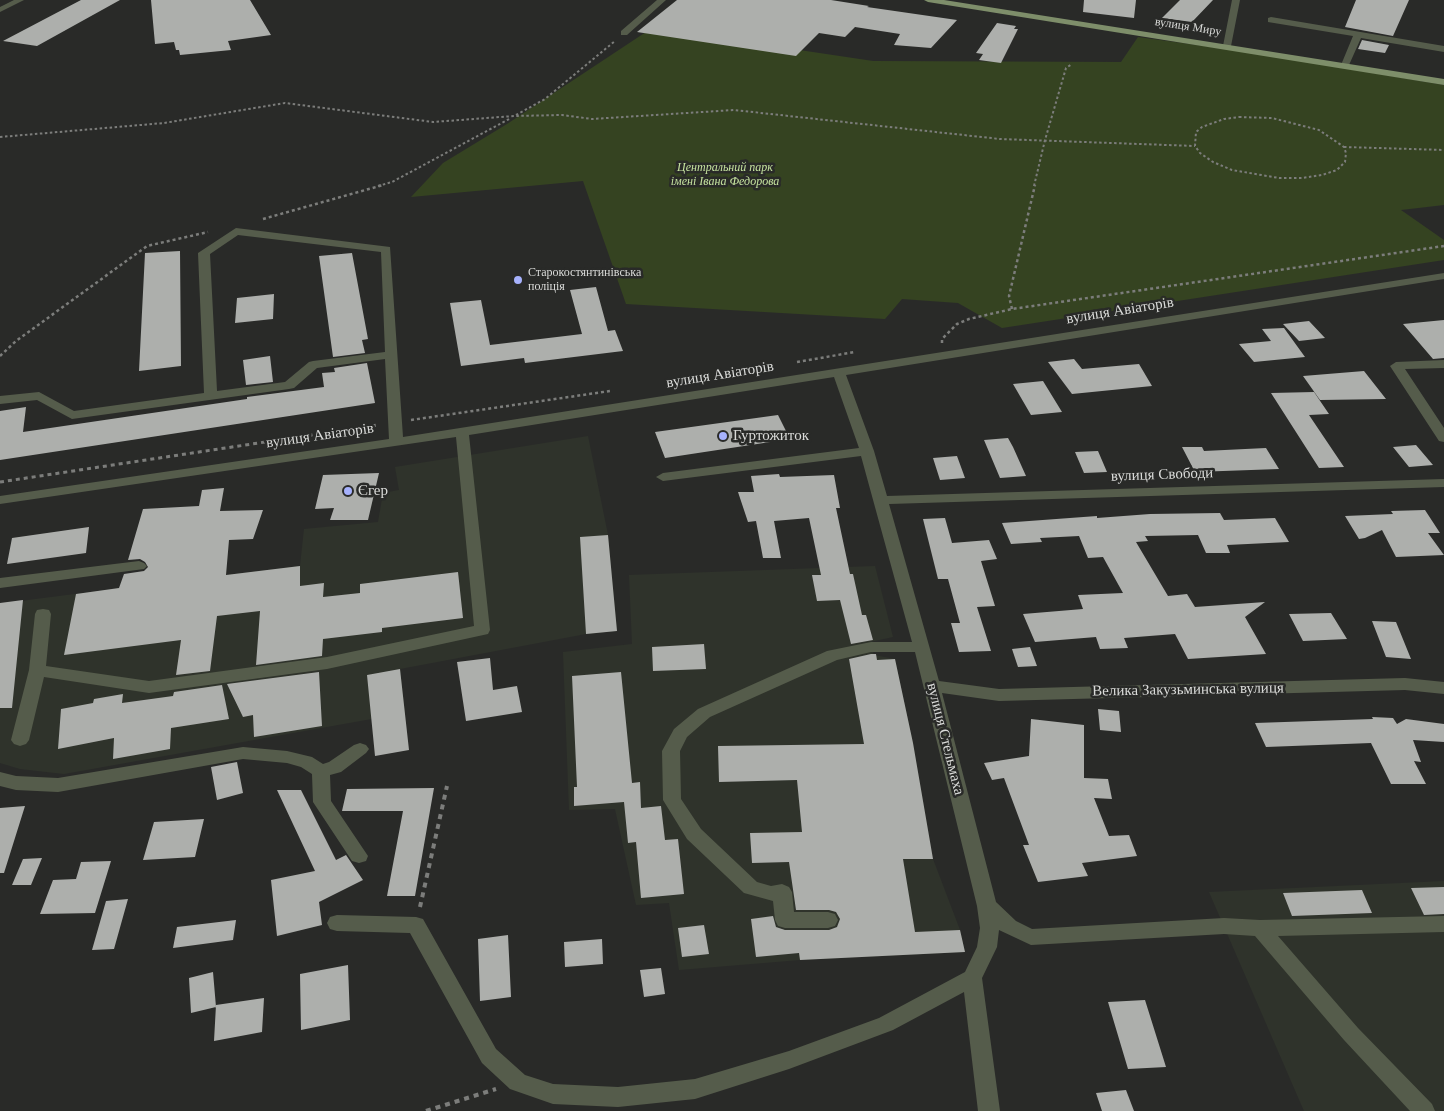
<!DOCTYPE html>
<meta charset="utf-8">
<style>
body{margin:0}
canvas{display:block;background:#292a28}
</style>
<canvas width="1444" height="1111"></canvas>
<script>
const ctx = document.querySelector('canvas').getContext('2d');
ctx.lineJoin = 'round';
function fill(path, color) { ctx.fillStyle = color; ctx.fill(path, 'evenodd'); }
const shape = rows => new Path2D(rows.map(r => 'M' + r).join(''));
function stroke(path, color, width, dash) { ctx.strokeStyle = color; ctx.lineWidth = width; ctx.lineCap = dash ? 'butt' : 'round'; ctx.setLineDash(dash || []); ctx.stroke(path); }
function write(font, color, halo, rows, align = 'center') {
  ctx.font = font + ' "Times New Roman",serif'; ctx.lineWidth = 5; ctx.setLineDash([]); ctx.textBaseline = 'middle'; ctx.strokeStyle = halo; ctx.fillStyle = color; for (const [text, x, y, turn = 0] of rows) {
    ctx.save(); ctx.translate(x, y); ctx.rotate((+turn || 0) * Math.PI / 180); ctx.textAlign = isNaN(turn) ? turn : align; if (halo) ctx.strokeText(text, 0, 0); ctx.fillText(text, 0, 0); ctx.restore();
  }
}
fill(shape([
 [588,436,608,535,617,631,586,634,400,669,405,713,64,774,20,769,0,763,0,606,28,600,184,580,186,566,227,561,226,575,300,566,304,529,378,522,383,493,399,490,395,467],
 [875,566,893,637,870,642,874,655,895,659,913,743,933,859,960,930,965,952,800,960,679,970,669,903,636,905,615,809,569,810,563,652,632,644,629,575],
 [1444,881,1444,1111,1304,1111,1209,892]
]), '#2f332b');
fill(shape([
 [652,28,873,61,1121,62,1138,37,1248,52,1444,85,1444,205,1401,210,1444,240,1444,260,1002,328,958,303,902,299,885,319,626,304,583,181,411,197,443,163,507,124]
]), '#354321');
fill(shape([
 [81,0,120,0,37,46,3,41],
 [151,0,250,0,271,35,228,41,231,50,180,55,179,50,176,50,174,42,155,44],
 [677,0,831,0,869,6,867,7,957,20,931,48,894,45,900,34,855,27,845,37,819,33,796,56,637,32],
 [1084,0,1136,0,1134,18,1083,12],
 [1180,0,1213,0,1192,22,1162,18],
 [1356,0,1409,0,1393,36,1345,27],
 [997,23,1016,26,1014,29,1018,29,1001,63,979,60,983,54,976,53],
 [1362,40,1389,45,1385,53,1358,49],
 [180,251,181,366,139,371,145,253],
 [352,253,368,339,362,340,365,353,333,357,319,256],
 [596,287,608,331,615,330,623,351,525,363,524,358,461,366,450,303,481,300,490,345,582,334,570,290],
 [274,294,273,319,235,323,237,298],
 [1444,320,1444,358,1433,359,1403,324],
 [1309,321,1325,338,1299,341,1283,324],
 [1284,328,1305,357,1254,362,1239,344,1271,341,1262,329],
 [270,356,273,382,246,385,243,360],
 [1074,359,1082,369,1139,364,1152,386,1072,394,1048,362],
 [367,363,375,403,0,460,0,411,26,407,23,432,247,399,247,397,324,387,322,373,335,372,334,368],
 [1364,371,1386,399,1320,400,1303,376],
 [1043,381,1062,412,1031,415,1013,384],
 [1314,392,1329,414,1309,415,1344,467,1319,468,1271,393],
 [778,415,790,439,665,458,655,432],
 [1008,438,1013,447,1026,476,1000,478,984,440],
 [1416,445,1433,465,1409,467,1393,447],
 [1182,447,1202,447,1204,451,1266,448,1279,469,1195,472],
 [1098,451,1107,472,1084,473,1075,452],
 [957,456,965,478,940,480,933,458],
 [379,473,368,520,330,520,334,508,315,509,323,475],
 [779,474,780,477,834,475,840,508,836,508,850,574,853,574,862,615,866,615,873,640,851,644,840,600,817,601,812,575,821,575,809,518,774,521,781,558,763,558,756,521,748,522,738,492,754,492,751,476],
 [224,488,220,511,263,510,253,539,229,540,226,575,300,566,300,586,324,583,323,597,360,593,360,584,458,572,463,618,382,628,382,632,323,639,322,656,256,665,260,611,217,616,210,671,176,675,181,640,64,655,76,594,119,588,124,574,144,571,148,567,145,562,140,559,128,560,143,509,199,506,202,490],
 [1425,510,1440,533,1428,533,1444,555,1396,557,1382,530,1365,538,1359,539,1345,516,1393,514,1391,511],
 [1220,513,1224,520,1275,518,1289,542,1227,545,1230,553,1206,553,1198,535,1145,536,1148,541,1136,542,1168,596,1187,594,1195,607,1265,602,1245,617,1266,654,1188,659,1175,634,1124,638,1128,648,1100,649,1096,637,1035,642,1023,614,1083,609,1078,595,1123,593,1103,557,1088,558,1079,536,1040,538,1042,542,1011,544,1002,523,1097,516,1097,518,1150,514],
 [945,518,952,543,989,540,997,559,981,561,995,606,977,607,991,651,959,652,951,623,960,623,948,579,938,579,923,519],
 [89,527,86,553,7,564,12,538],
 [608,535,617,631,586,634,580,537],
 [23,600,12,708,0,708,0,603],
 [1331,613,1347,639,1303,641,1289,614],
 [1372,621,1396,622,1411,659,1386,657],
 [704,644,706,669,653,671,652,647],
 [1030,647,1037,666,1018,667,1012,649],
 [871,654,876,654,877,660,895,659,913,743,933,859,903,859,915,932,960,930,965,952,800,960,799,953,756,957,751,919,773,916,776,927,785,930,829,930,837,927,840,919,836,912,829,910,796,910,789,862,752,863,750,833,802,832,797,780,719,782,718,746,864,744,849,659],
 [490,658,493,690,517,686,522,712,466,721,457,662],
 [400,669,409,750,375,756,367,675],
 [319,672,322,726,254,737,253,715,243,717,227,684],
 [621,672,632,783,640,782,641,808,661,806,665,840,678,839,684,894,641,898,636,842,628,843,624,802,574,806,574,787,577,787,572,676],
 [222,685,229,719,171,728,170,749,113,759,114,738,58,749,61,709,93,703,94,699,123,694,122,703,173,696,174,692],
 [1098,709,1119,711,1121,732,1100,730],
 [1372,717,1393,718,1397,724,1406,719,1444,724,1444,742,1413,740,1421,762,1414,761,1426,784,1391,784,1371,743,1266,747,1255,723,1373,719],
 [1031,719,1084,725,1084,778,1108,779,1112,799,1094,798,1109,836,1129,835,1137,856,1082,863,1088,876,1038,882,1023,845,1029,845,1004,778,992,780,984,763,1029,756],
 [237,762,243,793,217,800,211,767],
 [434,788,415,896,387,896,403,811,342,811,347,789],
 [277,790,301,790,336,860,346,855,363,880,319,902,322,925,277,936,271,880,315,871],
 [25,806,4,873,0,873,0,808],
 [204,819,195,857,143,860,154,822],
 [42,858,31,885,12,885,23,859],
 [111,861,95,913,40,914,53,880,76,879,81,862],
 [1444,887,1444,914,1424,915,1411,888],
 [1362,890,1372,913,1292,916,1283,893],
 [128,899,114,949,92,950,106,901],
 [236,920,233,940,173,948,177,927],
 [704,925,709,954,682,957,678,928],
 [508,935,511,997,480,1001,478,939],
 [602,939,603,964,565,967,564,942],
 [348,965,350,1020,301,1030,300,974],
 [661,968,665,994,644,997,640,970],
 [213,972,216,1007,191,1013,189,978],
 [264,998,262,1032,214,1041,216,1005],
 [1145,1000,1166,1067,1128,1069,1108,1002],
 [1126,1090,1134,1111,1102,1111,1096,1093]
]), '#adafac');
stroke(shape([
 [516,115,545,99,615,41],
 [1239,117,1272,118,1319,130,1344,147,1346,153,1345,162,1337,170,1322,175,1302,178,1279,178,1232,170,1213,162,1200,153,1195,146,1196,132,1202,127,1224,119,1239,117],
 [0,137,164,123,285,103,433,122,514,116,562,115,592,119,734,110,1000,139,1195,146],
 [1344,147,1444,150],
 [378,186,392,182,511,118],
 [1034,186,1045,140,1066,68,1072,64]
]), '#7c7d7b', 2, [2.5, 2.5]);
stroke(shape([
 [263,219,383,185],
 [1012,309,1009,296,1035,185],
 [942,343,942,339,957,324,969,319,1012,309,1444,246],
 [0,356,16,341,147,246,208,232],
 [797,362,855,352],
 [411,420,610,391]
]), '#7c7d7b', 2.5, [3, 3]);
stroke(shape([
 [0,482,378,425]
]), '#7c7d7b', 3, [4, 4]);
stroke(shape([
 [420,907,447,786],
 [426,1111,496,1089]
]), '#7c7d7b', 4, [5, 5]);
fill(shape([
 [14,0,24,0,0,12,0,7,14,0],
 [657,0,666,0,627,35,621,35,621,31,657,0],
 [1232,0,1240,0,1231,46,1227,49,1223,46,1232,0],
 [1271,17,1444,46,1444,52,1361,38,1349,65,1345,68,1341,65,1353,36,1268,22,1268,18,1271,17],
 [236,228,390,247,403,437,1444,273,1444,279,846,375,874,451,887,496,1444,479,1444,487,889,504,939,681,999,689,1405,678,1444,682,1444,694,1405,690,999,701,942,693,996,902,1016,921,1032,929,1224,918,1260,920,1444,916,1444,932,1278,936,1358,1028,1432,1104,1435,1111,1410,1111,1344,1040,1255,936,1224,934,1031,945,999,930,997,947,982,978,1000,1111,978,1111,964,992,893,1030,789,1069,695,1099,618,1107,553,1104,510,1089,482,1063,410,933,337,931,330,929,327,923,330,917,337,915,416,917,423,919,496,1049,525,1075,553,1084,618,1087,695,1079,789,1051,879,1018,965,972,977,947,980,928,977,906,915,652,871,652,837,660,710,717,687,737,680,751,681,799,701,829,757,882,771,886,782,884,789,887,792,892,794,912,828,912,835,914,838,920,835,926,828,928,785,928,778,926,775,920,773,901,744,893,687,839,663,800,662,751,674,729,698,709,827,651,871,642,912,642,861,456,663,481,656,477,663,473,859,448,834,377,469,435,490,630,488,634,327,669,149,693,44,677,29,740,26,744,20,746,14,744,11,740,29,670,35,614,37,610,43,609,49,610,51,614,46,666,149,681,327,657,474,626,456,437,0,504,0,496,389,439,385,359,317,368,294,388,289,389,72,419,37,400,0,404,0,396,39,392,74,411,204,393,198,253,236,228],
 [238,235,381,252,385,352,313,361,309,362,285,382,217,391,210,254,238,235],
 [1444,360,1444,368,1405,369,1444,428,1444,442,1439,441,1390,366,1396,362,1444,360],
 [139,561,144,563,147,566,144,569,0,588,0,578,139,561],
 [360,743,366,745,369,749,366,753,341,772,330,775,331,801,368,856,366,861,359,863,352,861,313,802,312,774,301,767,287,763,243,759,58,792,16,790,0,786,0,772,16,776,58,778,243,747,287,751,312,757,323,764,329,762,354,745,360,743]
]), '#555c4b');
fill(shape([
 [924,0,944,0,1444,79,1444,85,928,2,924,0]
]), '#7e8e6a');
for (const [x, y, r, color] of [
 [518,280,5,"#a6b1fc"],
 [723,436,5,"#a6b1fc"],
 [348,491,5,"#a6b1fc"]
]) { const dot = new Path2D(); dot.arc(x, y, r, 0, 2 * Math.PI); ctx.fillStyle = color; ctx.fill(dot); stroke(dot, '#292a28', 2); }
write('12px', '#dadbd9', '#292a28', [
 ["вулиця Миру",1188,27,9]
]);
write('italic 12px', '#c4e19e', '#292a28', [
 ["Центральний парк",725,168],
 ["імені Івана Федорова",725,182]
]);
write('12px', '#dadbd9', '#292a28', [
 ["Старокостянтинівська",528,273],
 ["поліція",528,287]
], 'left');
write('15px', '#dadbd9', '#292a28', [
 ["вулиця Авіаторів",1120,311,-9],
 ["вулиця Авіаторів",720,375,-9],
 ["вулиця Авіаторів",320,436,-8],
 ["вулиця Свободи",1162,475,-2],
 ["Велика Закузьминська вулиця",1188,690,-1],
 ["вулиця Стельмаха",945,739,76]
]);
write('15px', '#dadbd9', '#292a28', [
 ["Гуртожиток",733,436],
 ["Єгер",358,491]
], 'left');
</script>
